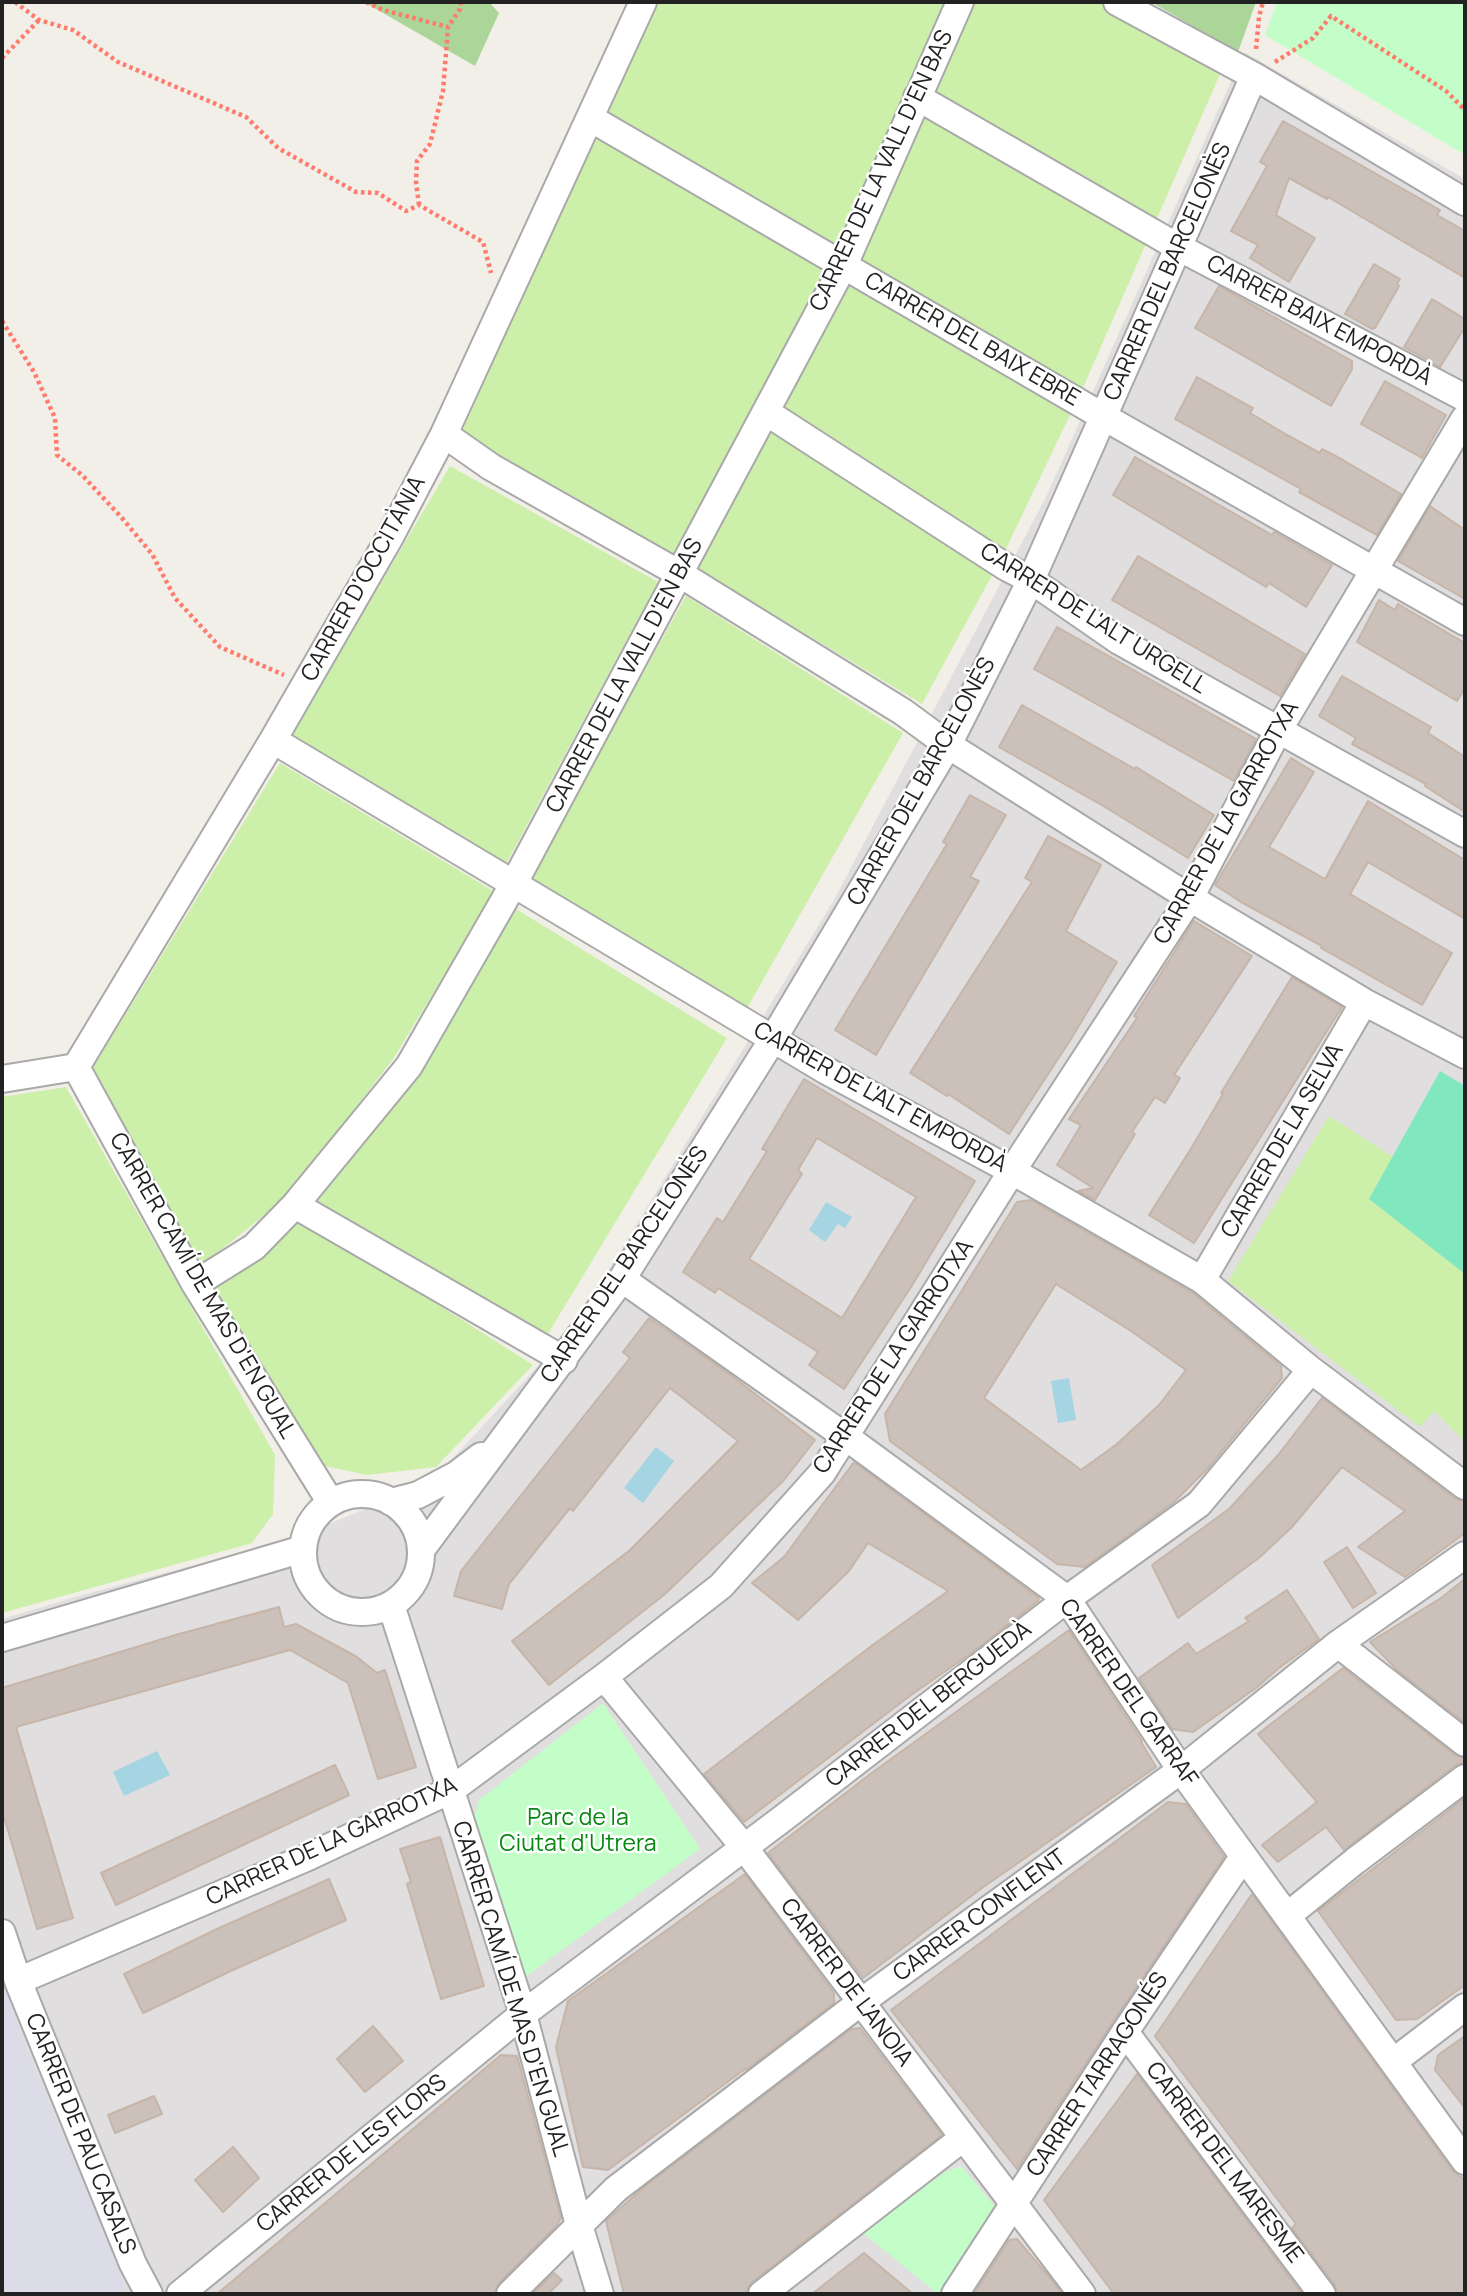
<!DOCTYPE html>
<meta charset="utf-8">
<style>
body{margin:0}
#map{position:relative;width:1467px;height:2296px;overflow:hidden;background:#f2efe8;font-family:Manrope,sans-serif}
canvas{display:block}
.frame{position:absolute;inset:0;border:4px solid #222;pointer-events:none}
</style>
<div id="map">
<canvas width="1467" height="2296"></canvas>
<div class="frame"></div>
</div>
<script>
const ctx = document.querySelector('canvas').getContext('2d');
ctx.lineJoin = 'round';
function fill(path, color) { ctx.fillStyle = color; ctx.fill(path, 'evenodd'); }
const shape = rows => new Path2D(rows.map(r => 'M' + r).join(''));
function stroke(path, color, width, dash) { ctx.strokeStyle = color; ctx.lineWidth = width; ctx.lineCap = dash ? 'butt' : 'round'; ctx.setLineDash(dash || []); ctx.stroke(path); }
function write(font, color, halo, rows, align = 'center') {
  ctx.font = font + ' Manrope,sans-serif'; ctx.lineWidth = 5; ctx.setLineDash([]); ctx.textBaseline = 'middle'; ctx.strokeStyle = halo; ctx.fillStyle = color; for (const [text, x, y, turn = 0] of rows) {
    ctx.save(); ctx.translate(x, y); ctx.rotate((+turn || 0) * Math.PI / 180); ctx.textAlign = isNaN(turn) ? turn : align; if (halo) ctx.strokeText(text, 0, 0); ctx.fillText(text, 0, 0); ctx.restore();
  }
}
fill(shape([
 [1244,52,1465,179,1465,2294,2,2294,2,1619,75,1597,292,1539,431,1482,574,1327,834,900,1047,495]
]), '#e0dede');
fill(shape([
 [658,2,1099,2,1221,72,1082,390,1003,555,922,704,670,552,459,437],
 [450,466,658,582,505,866,291,736],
 [686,596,903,733,746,1010,527,882],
 [280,763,495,892,393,1059,287,1197,202,1265,92,1069],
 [516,909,727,1038,546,1337,310,1203,421,1063],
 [66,1087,275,1455,273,1514,252,1543,2,1613,2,1097],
 [1329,1116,1393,1157,1369,1199,1465,1274,1465,1442,1434,1411,1420,1427,1228,1281],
 [297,1215,533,1365,436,1467,367,1475,325,1466,211,1288]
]), '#ccf0aa');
fill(shape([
 [364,2,489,2,499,13,475,66],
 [1151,2,1256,2,1238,52]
]), '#abd599');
fill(shape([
 [1277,2,1465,2,1465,155,1265,35],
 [603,1703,700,1849,524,1978,474,1820,479,1800],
 [961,2166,996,2208,990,2229,938,2294,863,2233,945,2172]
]), '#c3fec8');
fill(shape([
 [1440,1071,1465,1086,1465,1274,1369,1199]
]), '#80e7bf');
fill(shape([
 [2,1974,26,2050,124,2278,124,2294,2,2294]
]), '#dcdce9');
fill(shape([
 [826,1202,852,1217,845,1228,838,1224,825,1242,809,1230],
 [1069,1378,1076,1420,1058,1423,1051,1381],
 [656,1447,674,1461,643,1503,624,1488],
 [157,1751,170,1775,124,1796,113,1772]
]), '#a5d5e3');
const building = shape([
 [1283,121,1440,210,1437,215,1465,231,1465,278,1328,197,1327,199,1289,178,1276,215,1315,238,1289,282,1250,258,1258,245,1231,231,1267,166,1260,162,1283,121],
 [1374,264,1400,279,1397,284,1399,286,1375,328,1372,329,1345,314,1374,264],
 [1219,286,1352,361,1352,369,1331,406,1195,328,1219,286],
 [1432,299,1465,319,1465,327,1440,367,1404,347,1432,299],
 [1197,377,1253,408,1250,413,1287,435,1320,453,1322,449,1343,460,1401,494,1377,535,1299,492,1301,489,1175,419,1197,377],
 [1385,381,1446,415,1422,458,1361,424,1385,381],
 [1135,457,1272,535,1274,532,1332,565,1306,607,1269,583,1266,587,1113,495,1135,457],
 [1430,506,1465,530,1465,599,1398,561,1430,506],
 [1138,556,1305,654,1280,696,1112,600,1138,556],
 [1379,600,1395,610,1398,604,1465,643,1465,688,1457,701,1357,642,1379,600],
 [1057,627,1256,739,1234,781,1034,669,1057,627],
 [1342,676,1431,727,1428,733,1465,757,1465,812,1425,786,1426,784,1352,744,1356,738,1319,716,1342,676],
 [1022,705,1135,769,1136,767,1214,815,1188,858,1105,807,999,747,1022,705],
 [1291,758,1314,772,1269,847,1325,879,1368,801,1465,860,1465,919,1368,862,1350,894,1452,953,1422,1005,1321,948,1322,946,1241,902,1215,885,1291,758],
 [970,795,1006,815,970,877,979,881,876,1055,835,1030,947,844,943,842,970,795],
 [1048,836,1101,865,1066,931,1117,962,1071,1039,1009,1134,948,1094,947,1096,910,1073,1032,882,1025,878,1048,836],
 [1194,921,1252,956,1174,1075,1180,1078,1165,1103,1155,1097,1132,1132,1135,1134,1095,1200,1078,1191,1093,1188,1057,1165,1081,1125,1069,1119,1137,1018,1134,1016,1194,921],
 [1292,977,1342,1007,1194,1243,1149,1215,1192,1147,1223,1094,1221,1093,1292,977],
 [804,1079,975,1181,911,1287,844,1389,809,1365,818,1352,718,1288,715,1293,683,1272,717,1218,723,1222,767,1151,762,1149,804,1079],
 [817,1138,916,1197,842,1318,749,1259,802,1174,798,1170,817,1138],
 [1031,1200,1193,1293,1281,1366,1282,1378,1208,1468,1174,1502,1085,1567,1057,1564,890,1441,885,1414,1017,1202,1031,1200],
 [1056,1284,1131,1331,1186,1370,1159,1405,1117,1444,1081,1470,984,1398,1056,1284],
 [649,1318,728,1373,815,1440,784,1480,665,1594,549,1685,512,1641,630,1550,738,1441,670,1388,573,1511,570,1508,509,1584,502,1609,454,1596,461,1571,630,1358,623,1352,649,1318],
 [1322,1398,1456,1499,1465,1501,1465,1533,1405,1577,1358,1547,1405,1511,1342,1467,1292,1527,1260,1557,1178,1618,1152,1565,1229,1509,1279,1454,1322,1398],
 [854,1462,1039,1598,1038,1601,973,1652,911,1695,744,1822,704,1774,874,1644,948,1591,868,1543,849,1571,798,1620,752,1583,784,1557,854,1462],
 [1347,1547,1376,1593,1353,1608,1324,1562,1347,1547],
 [1465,1579,1465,1723,1398,1671,1370,1642,1441,1598,1465,1579],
 [1287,1590,1319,1639,1279,1668,1256,1688,1193,1732,1172,1729,1139,1678,1188,1643,1196,1654,1249,1621,1245,1618,1287,1590],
 [279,1607,284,1627,296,1624,357,1657,377,1673,385,1670,416,1767,378,1779,348,1683,290,1650,16,1727,73,1918,37,1929,2,1810,2,1688,179,1634,279,1607],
 [1069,1630,1142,1741,1141,1742,1156,1767,982,1888,863,1978,768,1853,869,1775,1069,1630],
 [1343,1668,1455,1755,1465,1758,1465,1763,1456,1765,1344,1850,1326,1827,1278,1862,1262,1845,1317,1802,1258,1734,1343,1668],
 [335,1765,349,1795,116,1905,101,1873,335,1765],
 [1465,1798,1465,1985,1417,2019,1396,2020,1318,1911,1465,1798],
 [1168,1802,1186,1804,1224,1857,1112,2023,1017,2169,891,2010,1168,1802],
 [440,1837,484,1986,441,1999,407,1884,411,1882,400,1849,440,1837],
 [745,1874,834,1993,834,2003,746,2070,745,2069,608,2170,583,2167,556,2047,568,2001,745,1874],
 [329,1879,346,1920,235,1969,143,2013,124,1974,217,1929,329,1879],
 [1252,1894,1452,2170,1465,2180,1465,2294,1337,2294,1335,2285,1292,2228,1296,2224,1155,2036,1252,1894],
 [373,2026,403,2061,365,2092,337,2059,373,2026],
 [860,2028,942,2135,752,2282,748,2287,747,2294,624,2294,606,2221,644,2187,851,2029,860,2028],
 [1465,2036,1465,2108,1435,2070,1438,2055,1465,2036],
 [501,2055,517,2056,561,2218,557,2225,499,2283,495,2294,217,2294,501,2055],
 [1137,2074,1302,2294,1114,2294,1044,2200,1137,2074],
 [154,2096,162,2114,115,2133,108,2115,154,2096],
 [233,2147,259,2178,223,2212,195,2180,233,2147],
 [1017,2239,1051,2279,1062,2294,974,2294,1009,2240,1017,2239],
 [864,2253,913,2294,812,2294,864,2253],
 [554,2273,562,2280,548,2294,532,2294,554,2273]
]);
fill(building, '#cbc1ba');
stroke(building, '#c6b5a8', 2);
const street = shape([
 [1117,2,1254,76,1465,202],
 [917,97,1178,247,1465,398],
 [590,118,1104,417,1465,622],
 [766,412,1006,567,1031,580,1119,641,1465,834],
 [444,434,491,467,680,574,903,712,948,745,1190,898,1364,1002,1465,1055],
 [273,740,825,1070,1012,1171,1202,1280,1311,1370,1465,1486],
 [76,1067,195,1284,331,1503],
 [2,1079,76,1067,273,740,390,537,444,434,643,2],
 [295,1205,564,1360],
 [622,1279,846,1437,1067,1599,1181,1770,1465,2161],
 [1202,1280,1364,1002],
 [195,1284,254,1247,295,1205,409,1066,513,885,844,265,960,2],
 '303 1553a59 59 0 1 1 118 0a59 59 0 1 1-118 0Z',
 [391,1502,418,1495,456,1475,481,1456],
 [421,1550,622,1279,773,1039,948,745,1031,580,1254,76],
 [391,1605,523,2014,579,2225,600,2294],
 [2,1638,303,1549],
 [1338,1644,1465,1743],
 [604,1677,743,1846,1082,2294],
 [1287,1916,1355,1861,1465,1778],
 [2,1933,18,1981,133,2264,149,2294],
 [18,1981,308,1857,451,1790,604,1677,721,1586,822,1473,1012,1171,1190,898,1279,729,1465,418],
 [1125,2032,1322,2294],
 [1393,2062,1465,2007],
 [180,2294,523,2014,782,1819,1067,1599,1199,1504,1311,1370],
 [510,2294,616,2189,861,2002,1181,1770,1338,1644,1465,1555],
 [762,2294,963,2138],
 [955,2294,1125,2032,1243,1857]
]);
stroke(street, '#a9a9a9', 30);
stroke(shape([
 [15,2,39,20,73,30,118,62,246,117,278,148,356,192,378,193,406,211,419,205,483,242,491,273],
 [366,2,383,10,448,27],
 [1256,49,1259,17,1263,2],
 [2,58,39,20],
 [1275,62,1313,38,1331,16,1446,91,1465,110],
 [419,205,416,182,417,161,430,144,443,91,448,27,460,9,461,2],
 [2,321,34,372,55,418,57,455,83,476,122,518,152,554,175,598,220,647,284,675]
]), '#ff7b6c', 4.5, [3.5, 3.5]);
stroke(street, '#fff', 26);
write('23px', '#222', '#fff', [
 ["CARRER DE LA VALL D'EN BAS",882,171,-65],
 ["CARRER DEL BARCELONÈS",1168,272,-66],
 ["CARRER BAIX EMPORDÀ",1319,321,28],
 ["CARRER DEL BAIX EBRE",972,340,30],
 ["CARRER D'OCCITÀNIA",364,579,-61],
 ["CARRER DE L'ALT URGELL",1093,619,32],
 ["CARRER DE LA VALL D'EN BAS",625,676,-62],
 ["CARRER DEL BARCELONÈS",922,782,-61],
 ["CARRER DE LA GARROTXA",1227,823,-61],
 ["CARRER DE L'ALT EMPORDÀ",880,1098,29],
 ["CARRER DE LA SELVA",1283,1141,-60],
 ["CARRER DEL BARCELONÈS",625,1265,-56],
 ["CARRER CAMÍ DE MAS D'EN GUAL",202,1286,60],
 ["CARRER DE LA GARROTXA",894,1357,-57],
 ["CARRER DEL GARRAF",1128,1693,55],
 ["CARRER DEL BERGUEDÀ",929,1705,-38],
 ["CARRER DE LA GARROTXA",332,1842,-25],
 ["CARRER CONFLENT",980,1916,-36],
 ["CARRER DE L'ANOIA",846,1983,53],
 ["CARRER CAMÍ DE MAS D'EN GUAL",510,1989,73],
 ["CARRER TARRAGONÉS",1098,2075,-57],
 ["CARRER DE PAU CASALS",80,2134,68],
 ["CARRER DE LES FLORS",352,2154,-39],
 ["CARRER DEL MARESME",1224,2163,53]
]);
write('23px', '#03870e', '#fff', [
 ["Parc de la",578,1819],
 ["Ciutat d'Utrera",578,1845]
]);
</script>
